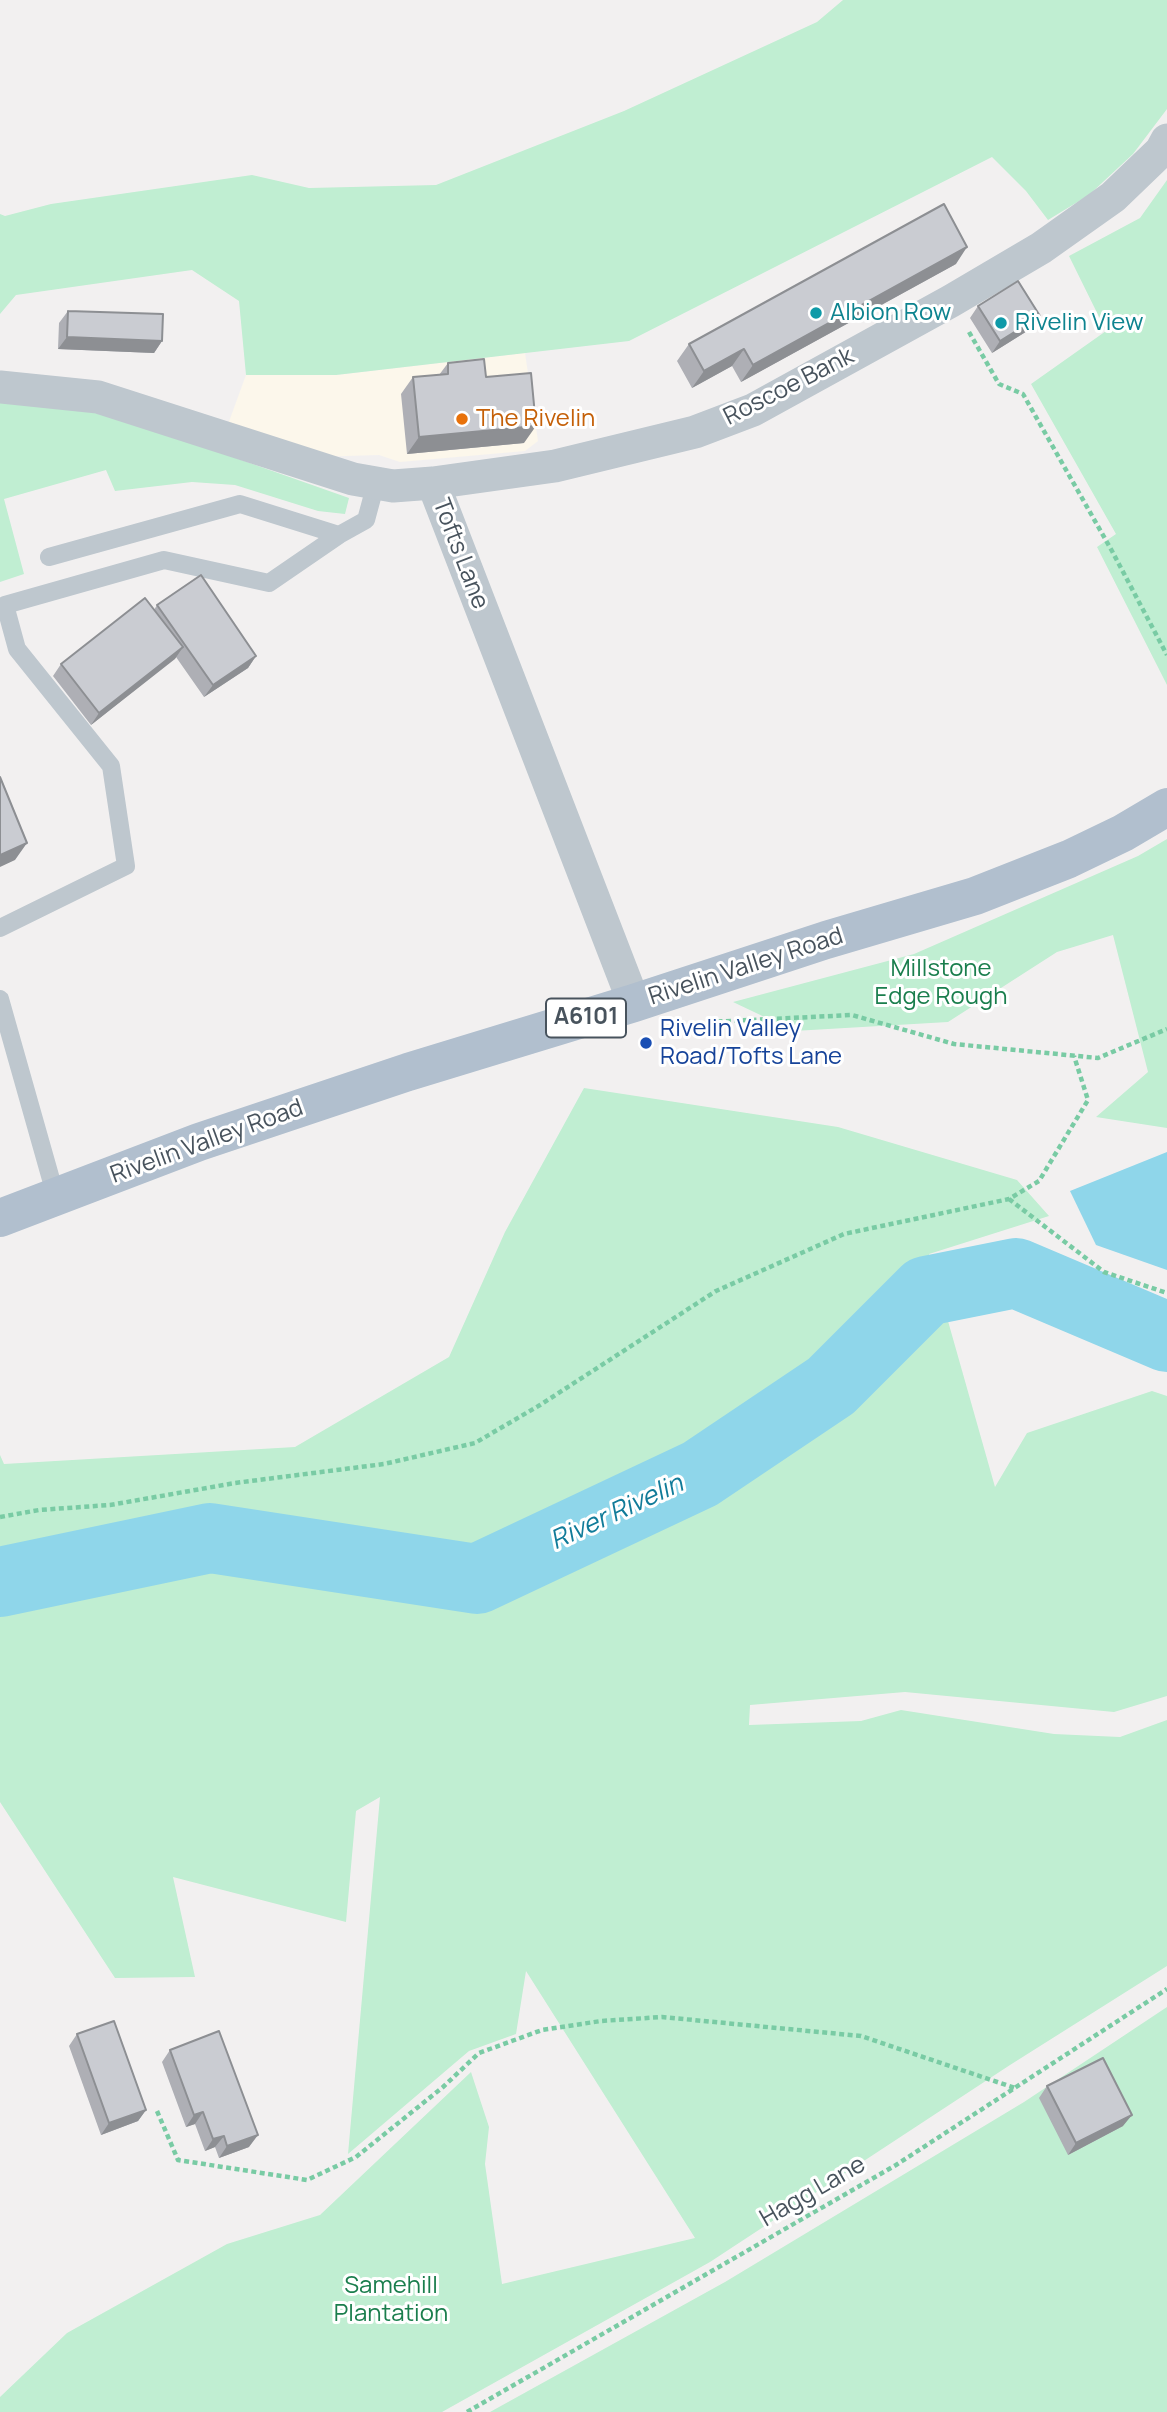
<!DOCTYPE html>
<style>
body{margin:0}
canvas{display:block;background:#f2f0f0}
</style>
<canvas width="1167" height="2412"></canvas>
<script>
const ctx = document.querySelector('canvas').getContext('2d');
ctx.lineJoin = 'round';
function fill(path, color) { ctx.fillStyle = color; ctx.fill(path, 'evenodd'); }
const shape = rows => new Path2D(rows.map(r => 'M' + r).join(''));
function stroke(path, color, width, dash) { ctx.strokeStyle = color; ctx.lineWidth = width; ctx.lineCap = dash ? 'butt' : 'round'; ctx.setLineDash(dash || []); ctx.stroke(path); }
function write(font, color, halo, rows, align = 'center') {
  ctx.font = font + ' Manrope,sans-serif'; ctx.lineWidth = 6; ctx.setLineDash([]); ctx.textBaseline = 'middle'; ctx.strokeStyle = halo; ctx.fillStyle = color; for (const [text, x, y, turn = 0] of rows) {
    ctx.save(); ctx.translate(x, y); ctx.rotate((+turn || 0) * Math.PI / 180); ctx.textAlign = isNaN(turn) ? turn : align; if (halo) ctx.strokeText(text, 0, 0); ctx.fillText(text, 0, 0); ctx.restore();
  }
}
fill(shape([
 [525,353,538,441,525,451,400,462,379,455,313,457,227,427,246,375,336,375]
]), '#fcf7eb');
fill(shape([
 [843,0,1167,0,1167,109,1133,154,1089,195,1048,220,1026,191,992,157,629,341,336,375,246,375,239,301,192,270,16,295,0,314,0,214,5,216,51,204,252,175,309,188,436,185,624,111,817,22],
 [1167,180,1167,685,1097,547,1116,534,1031,384,1106,331,1069,256,1140,218],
 [0,399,108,413,349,498,345,514,318,511,235,485,192,482,115,491,106,470,4,499,24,574,0,582],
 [1167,839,1167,1128,1096,1117,1148,1072,1113,935,1057,952,948,1022,794,1031,733,1002,914,954,1138,856],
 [584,1088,838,1127,1017,1180,1049,1216,929,1254,995,1487,1027,1433,1152,1391,1167,1396,1167,1696,1114,1712,905,1692,750,1705,749,1725,861,1721,901,1710,1054,1734,1120,1737,1167,1720,1167,1966,1010,2065,710,2262,442,2412,0,2412,0,2397,67,2333,227,2244,320,2215,471,2072,489,2127,485,2164,502,2284,695,2238,526,1971,516,2034,469,2051,348,2154,380,1797,356,1811,346,1922,173,1877,195,1977,115,1978,0,1802,0,1455,4,1464,295,1447,449,1357,505,1232],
 [1167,2007,1167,2412,490,2412,725,2282,1024,2102]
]), '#c0eed2');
fill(shape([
 [1167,1152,1167,1270,1096,1245,1070,1191]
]), '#8fd6ea');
stroke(shape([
 [0,1582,210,1538,477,1579,700,1474,831,1386,926,1291,1016,1273,1167,1337]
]), '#8fd6ea', 70);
stroke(shape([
 [969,332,999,384,1023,394,1112,551,1167,655],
 [709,1022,852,1015,954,1044,1098,1058,1167,1029],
 [1009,1199,1104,1272,1167,1293],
 [0,1517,39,1510,110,1505,235,1483,384,1464,475,1443,540,1405,716,1291,844,1234,1009,1199,1039,1181,1088,1100,1074,1056],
 [157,2111,178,2160,307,2180,356,2157,443,2087,479,2053,542,2030,601,2021,662,2017,861,2036,1015,2088],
 [467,2412,896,2165,1167,1989]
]), '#79cba4', 4.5, [5, 3.5]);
stroke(shape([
 [49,557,240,504,339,535,366,520,376,483],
 [0,928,126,866,111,766,17,649,5,605,164,560,269,583,339,535],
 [0,999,56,1197]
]), '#bec7ce', 18);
stroke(shape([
 [0,387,98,397,353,479,393,486,433,483,555,466,695,432,753,410,951,301,1041,248,1113,197,1161,151,1167,140],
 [433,483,634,1003]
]), '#bec7ce', 33);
stroke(shape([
 [0,1218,199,1142,408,1072,634,1003,826,940,975,896,1069,859,1123,833,1167,807]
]), '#b1bfce', 38);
fill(shape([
 [956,264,741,382,732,366,692,388,677,361,689,344],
 [978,306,1032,328,992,353,970,318],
 [68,311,162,341,154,353,58,349,59,323],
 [448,363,486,377,524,443,407,454,401,394,413,377,439,375],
 [157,605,256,656,248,668,204,697,176,657,91,725,53,676,61,664,154,610],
 [77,2034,146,2110,138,2121,101,2135,69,2046],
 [170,2050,249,2147,219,2158,215,2147,205,2151,195,2124,186,2127,162,2062],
 [1047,2086,1123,2126,1068,2155,1039,2098]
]), '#aeafb5');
fill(shape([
 [967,247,956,264,741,382,753,365],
 [1040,316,1032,328,992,353,1000,341],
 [67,337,162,341,154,353,58,349],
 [744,349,732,366,692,388,704,371],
 [536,426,524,443,407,454,419,437],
 [183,647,175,659,91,725,99,713],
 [256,656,248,668,204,697,213,685],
 [27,843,15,860,0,867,0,855],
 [146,2110,138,2121,101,2135,109,2123],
 [203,2112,195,2124,186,2127,194,2115],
 [1132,2115,1123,2126,1068,2155,1076,2143],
 [258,2135,249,2147,219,2158,227,2146],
 [224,2136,215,2147,205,2151,213,2139]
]), '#8d8f93');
const building = shape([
 [944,204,967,247,753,365,744,349,704,371,689,344,944,204],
 [1018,281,1040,316,1000,341,978,306,1018,281],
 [68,311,163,314,162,341,67,337,68,311],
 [484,359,486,377,531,373,536,426,419,437,413,377,448,374,448,363,484,359],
 [201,575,256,656,213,685,157,605,201,575],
 [145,598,183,647,99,713,61,664,145,598],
 [0,777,27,843,0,855,0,777],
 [114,2021,146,2110,109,2123,77,2034,114,2021],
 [219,2031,258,2135,227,2146,224,2136,213,2139,203,2112,194,2115,170,2050,219,2031],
 [1103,2058,1132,2115,1076,2143,1047,2086,1103,2058]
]);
fill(building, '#caccd2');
stroke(building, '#8d8f93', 2);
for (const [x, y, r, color] of [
 [816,313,7,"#0f9aa8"],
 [1001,323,7,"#0f9aa8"],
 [462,419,7,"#e8710a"],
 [646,1043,7,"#1a4fb4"]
]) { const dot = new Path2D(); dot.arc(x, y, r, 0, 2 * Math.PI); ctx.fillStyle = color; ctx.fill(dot); stroke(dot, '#fff', 2.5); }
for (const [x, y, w] of [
 [586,1018,80]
]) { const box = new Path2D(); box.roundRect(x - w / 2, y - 19.5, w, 39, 5); ctx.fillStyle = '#fff'; ctx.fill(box); stroke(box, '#48535d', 2); }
write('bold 23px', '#48535d', null, [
 ["A6101",586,1018]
]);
write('24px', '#0d838f', '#fff', [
 ["Albion Row",830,313],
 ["Rivelin View",1015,323]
], 'left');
write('24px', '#48535d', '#fff', [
 ["Roscoe Bank",789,387,-27],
 ["Tofts Lane",460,554,69],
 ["Rivelin Valley Road",746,967,-18],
 ["Rivelin Valley Road",207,1142,-20],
 ["Hagg Lane",813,2192,-30]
]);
write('24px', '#c56008', '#fff', [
 ["The Rivelin",476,419]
], 'left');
write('24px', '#1a7e4d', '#fff', [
 ["Millstone",941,969],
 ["Edge Rough",941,997],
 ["Samehill",391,2286],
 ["Plantation",391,2314]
]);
write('24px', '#164399', '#fff', [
 ["Rivelin Valley",660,1029],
 ["Road/Tofts Lane",660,1057]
], 'left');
write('italic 26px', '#107b99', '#fff', [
 ["River Rivelin",617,1513,-25]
]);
</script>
